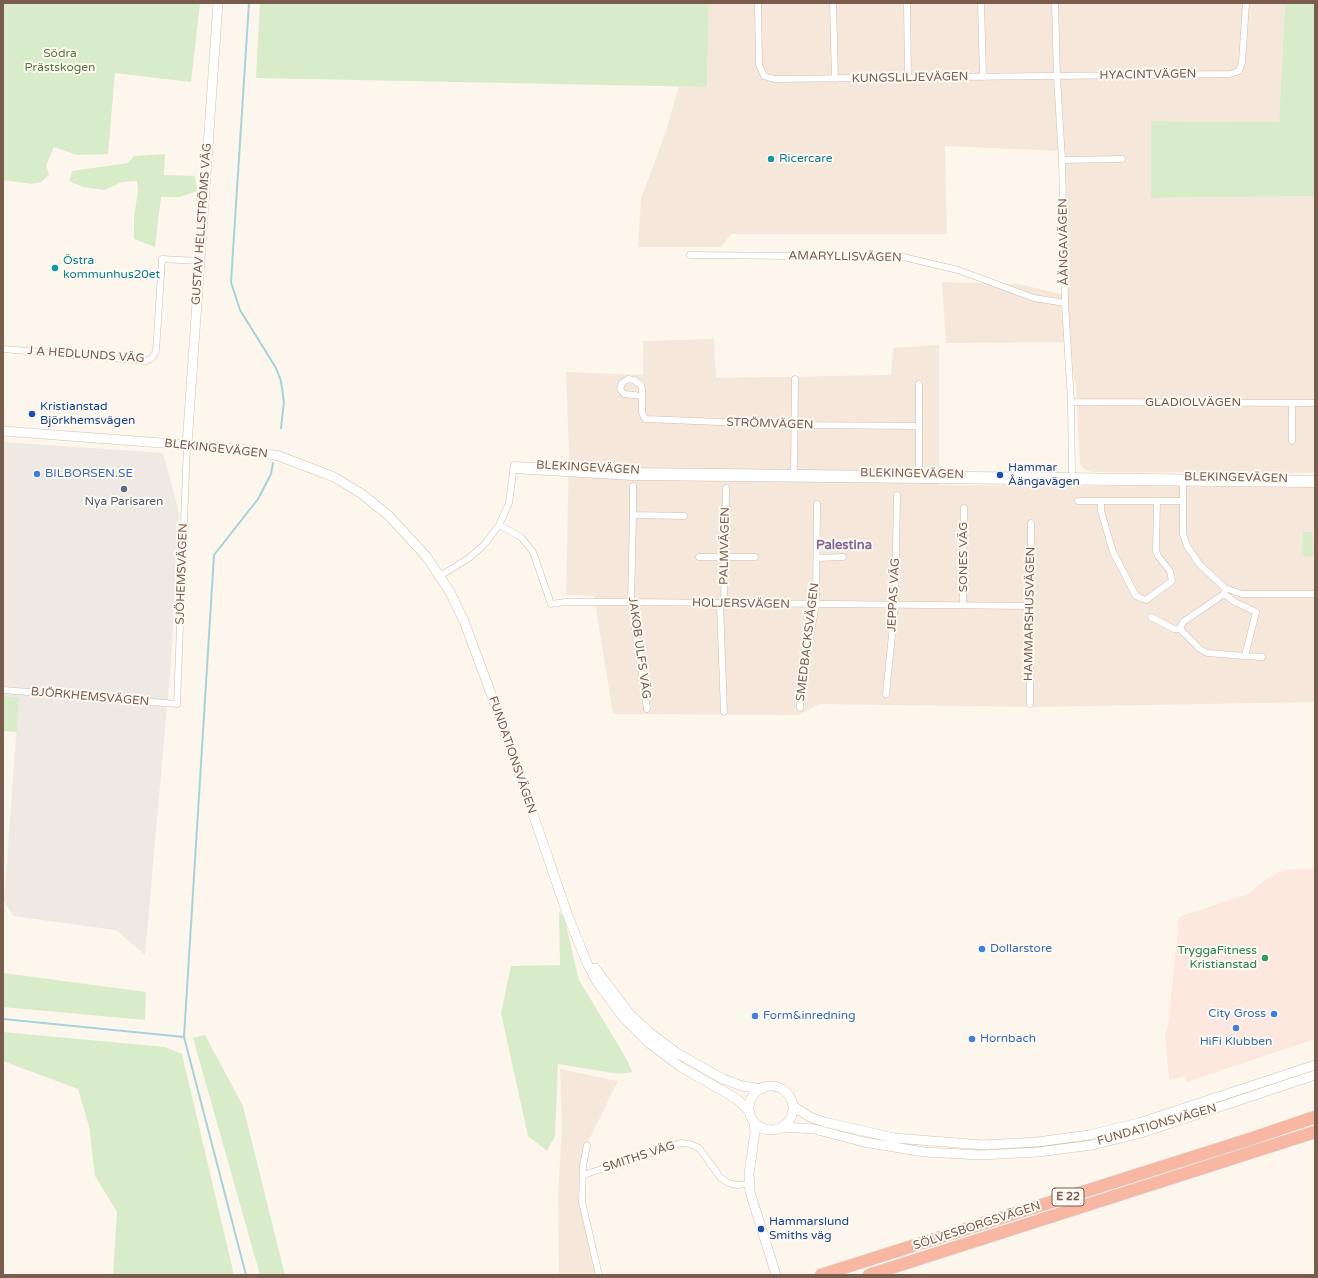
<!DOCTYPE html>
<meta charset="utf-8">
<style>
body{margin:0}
#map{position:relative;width:1318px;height:1278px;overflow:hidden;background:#fdf6ec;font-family:"Varela Round",sans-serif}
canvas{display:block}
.frame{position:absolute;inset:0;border:4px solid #7a5c4d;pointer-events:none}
</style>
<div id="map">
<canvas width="1318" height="1278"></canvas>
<div class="frame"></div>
</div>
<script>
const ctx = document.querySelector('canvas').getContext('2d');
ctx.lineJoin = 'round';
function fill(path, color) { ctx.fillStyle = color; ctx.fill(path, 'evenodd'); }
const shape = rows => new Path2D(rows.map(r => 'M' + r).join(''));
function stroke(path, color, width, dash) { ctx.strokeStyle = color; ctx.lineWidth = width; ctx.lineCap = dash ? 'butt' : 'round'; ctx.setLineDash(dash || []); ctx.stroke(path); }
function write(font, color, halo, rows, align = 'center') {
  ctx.font = font + ' "Varela Round",sans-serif'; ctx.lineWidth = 4; ctx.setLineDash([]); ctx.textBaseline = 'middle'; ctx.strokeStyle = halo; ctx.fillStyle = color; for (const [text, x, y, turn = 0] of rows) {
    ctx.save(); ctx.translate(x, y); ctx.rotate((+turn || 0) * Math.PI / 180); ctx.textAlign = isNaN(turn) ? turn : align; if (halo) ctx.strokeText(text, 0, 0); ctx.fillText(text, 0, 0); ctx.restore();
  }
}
fill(shape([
 [709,3,1285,3,1279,122,1151,121,1152,198,1315,196,1315,473,1091,472,1084,469,1080,464,1076,385,1065,342,946,343,942,282,1018,284,1065,295,1063,151,945,146,947,234,731,234,721,247,638,247,641,199,666,131,679,86,707,87],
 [714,339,716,378,891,375,893,348,939,345,939,485,1315,487,1315,702,1034,707,819,704,798,715,613,714,594,596,566,595,569,454,566,372,643,375,643,341],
 [560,1069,618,1081,587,1144,580,1169,578,1195,596,1275,559,1275,558,1194,562,1127]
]), '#f5e8da');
fill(shape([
 [1315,868,1315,1039,1187,1082,1185,1076,1169,1080,1165,1033,1168,1026,1179,917,1250,893,1265,880,1279,872,1294,869]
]), '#fde8e0');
fill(shape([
 [3,442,163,453,179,512,171,662,145,955,116,930,13,916,4,901,19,697,3,696]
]), '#efe9e4');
fill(shape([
 [3,3,200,3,191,82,115,73,108,154,77,155,54,147,46,166,49,175,41,182,32,184,3,180],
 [260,3,709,3,707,87,256,78],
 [1285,3,1315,3,1315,196,1151,198,1151,121,1279,122],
 [165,154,164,175,195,176,197,191,180,197,161,197,155,247,134,239,134,217,138,191,137,181,122,182,104,190,83,187,69,181,72,171,128,163,134,156],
 [1303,532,1312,532,1313,557,1302,556],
 [3,696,19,697,17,732,3,731],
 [559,912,564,917,579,980,626,1058,632,1072,619,1074,558,1064,555,1136,547,1151,528,1136,501,1013,511,966,560,965],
 [3,973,146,992,145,1020,3,1007],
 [3,1032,165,1047,182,1054,234,1275,113,1275,117,1212,95,1176,89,1126,78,1089,3,1061],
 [205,1035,243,1106,285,1275,260,1275,193,1038]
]), '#d8ecc9');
stroke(shape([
 [249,3,231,282,240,310,276,368,281,381,284,402,281,428],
 [3,1019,184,1037],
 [246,1275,184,1037,214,555,258,499,271,474,273,463]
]), '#a5d3da', 2);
const street = shape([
 [758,3,759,65,764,76,774,79,1230,74,1239,71,1242,62,1246,3],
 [833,3,835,79],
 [907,3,908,78],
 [981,3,983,77],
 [1055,3,1057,77,1062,160,1065,303,1071,402,1072,480],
 [1062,160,1122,159],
 [690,255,903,257,958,270,1034,298,1065,303],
 [3,349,146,361,152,358,156,351,162,259,199,261],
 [642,396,624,394,620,389,622,383,628,379,634,380,641,385,642,389,642,413,645,419,794,425,919,426],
 [1071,402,1315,403],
 [1292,403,1292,441],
 [919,466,919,384],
 [513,470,633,477,1315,484],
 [794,476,795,379],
 [1183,480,1183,534,1187,546,1200,565,1225,588,1242,594,1315,594],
 [633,486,633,515],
 [1078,501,1183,501],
 [1101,501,1101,511,1113,552,1136,596,1146,600,1172,581,1170,571,1158,556,1156,551,1157,501],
 [499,525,521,537,533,552,551,604,566,602,631,602,1030,606],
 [699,557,755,557],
 [817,558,843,557],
 [440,576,469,558,484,545,499,525,509,503,514,465,633,471,1315,479],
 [1224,594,1235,602,1256,612,1245,656,1207,653,1200,649,1180,629,1183,622,1224,594,1225,588],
 [720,604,724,712],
 [724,604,726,488],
 [963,605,964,508],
 [1151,617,1174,629,1180,629],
 [1245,656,1262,657],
 [3,690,177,704,187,445],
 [886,694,895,605,897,495],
 [1030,704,1031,523],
 [800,708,800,695,816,604,817,504],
 [647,709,631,602,633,515,684,516],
 [587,1145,583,1166,582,1202,599,1275],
 [583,1175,681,1143,690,1144,699,1148,720,1177,728,1183,737,1185,749,1184]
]);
const secondary = shape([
 [3,431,241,449,279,456,334,477,362,494,389,516,426,556,450,592,464,621,500,718,568,916,587,963,597,982,623,1017,650,1044,681,1067,737,1099,750,1112],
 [187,445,218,3],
 [595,968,629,1013,649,1032,677,1053,723,1079,742,1086,762,1089],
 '749 1108a22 22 0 1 1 44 0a22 22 0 1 1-44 0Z',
 [793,1106,810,1117,824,1122,894,1138,983,1145,1037,1142,1089,1135,1139,1123,1315,1065],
 [754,1122,755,1132,749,1174,750,1192,776,1275],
 [782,1127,814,1129,864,1142,924,1152,981,1155,1038,1152,1092,1145,1141,1133,1315,1075]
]);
const highway = shape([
 [821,1275,1253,1138,1315,1117],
 [869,1275,1315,1132]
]);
stroke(street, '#d1beb0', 7);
stroke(secondary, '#d6c0b0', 10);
stroke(highway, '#dad1cd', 13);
stroke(street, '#fff', 6);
stroke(secondary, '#fff', 9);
stroke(highway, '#f7b7a3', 12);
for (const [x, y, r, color] of [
 [771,159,4,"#0f9aa8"],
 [55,268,4,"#0f9aa8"],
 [32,414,4,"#1a4fb4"],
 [37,474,4,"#3f7fe0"],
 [1000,475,4,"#1a4fb4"],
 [124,489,4,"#5c6f8a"],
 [982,949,4,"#3f7fe0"],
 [1265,958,4,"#2e9e5b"],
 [1274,1014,4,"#3f7fe0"],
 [755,1016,4,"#3f7fe0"],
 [1236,1028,4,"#3f7fe0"],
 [972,1039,4,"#3f7fe0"],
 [761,1229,4,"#1a4fb4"]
]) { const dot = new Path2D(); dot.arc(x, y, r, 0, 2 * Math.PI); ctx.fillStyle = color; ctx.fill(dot); stroke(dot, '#fffaf3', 1.5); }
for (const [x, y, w] of [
 [1068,1197,32]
]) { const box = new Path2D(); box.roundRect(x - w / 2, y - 9, w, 18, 3); ctx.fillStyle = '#fffaf3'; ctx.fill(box); stroke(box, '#7a5c4d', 1); }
write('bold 11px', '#7a5c4d', null, [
 ["E 22",1068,1197]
]);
write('12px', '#537a41', '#fffaf3', [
 ["Södra",60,54],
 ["Prästskogen",60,68]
]);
write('12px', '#7a5c4d', '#fffaf3', [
 ["HYACINTVÄGEN",1148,75,-1],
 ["KUNGSLILJEVÄGEN",910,78,-1],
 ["GUSTAV HELLSTRÖMS VÄG",202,224,-86],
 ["ÅÄNGAVÄGEN",1064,242,-91],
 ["AMARYLLISVÄGEN",845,257,1],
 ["J A HEDLUNDS VÄG",86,355,4],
 ["GLADIOLVÄGEN",1193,403],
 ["STRÖMVÄGEN",770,424,2],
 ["BLEKINGEVÄGEN",216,449,6],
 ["BLEKINGEVÄGEN",588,468,3],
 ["BLEKINGEVÄGEN",912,474,1],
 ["BLEKINGEVÄGEN",1236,478,1],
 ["PALMVÄGEN",725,546,-89],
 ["SONES VÄG",964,557,-90],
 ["SJÖHEMSVÄGEN",182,574,-88],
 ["JEPPAS VÄG",894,595,-87],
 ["HOLJERSVÄGEN",741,604,1],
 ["HAMMARSHUSVÄGEN",1030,614,-89],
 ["SMEDBACKSVÄGEN",808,642,-83],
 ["JAKOB ULFS VÄG",639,648,82],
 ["BJÖRKHEMSVÄGEN",90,697,5],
 ["FUNDATIONSVÄGEN",512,755,71],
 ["FUNDATIONSVÄGEN",1157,1125,-16],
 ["SMITHS VÄG",639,1157,-18],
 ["SÖLVESBORGSVÄGEN",977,1226,-18]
]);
write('12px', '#0d838f', '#fffaf3', [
 ["Ricercare",779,159],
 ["Östra",63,261],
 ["kommunhus20et",63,275]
], 'left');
write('12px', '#164399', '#fffaf3', [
 ["Kristianstad",40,407],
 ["Björkhemsvägen",40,421],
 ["Hammar",1008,468],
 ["Åängavägen",1008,482],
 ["Hammarslund",769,1222],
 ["Smiths väg",769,1236]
], 'left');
write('12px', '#366cbe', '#fffaf3', [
 ["BILBORSEN.SE",45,474],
 ["Dollarstore",990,949],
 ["City Gross",1266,1014,"right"],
 ["Form&inredning",763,1016],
 ["Hornbach",980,1039],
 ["HiFi Klubben",1236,1042,"center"]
], 'left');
write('12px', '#4e5e75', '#fffaf3', [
 ["Nya Parisaren",124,502]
]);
write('12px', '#27864d', '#fffaf3', [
 ["TryggaFitness",1257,951],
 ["Kristianstad",1257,965]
], 'right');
write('bold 13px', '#846695', '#fffaf3', [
 ["Palestina",844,546]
]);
</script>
